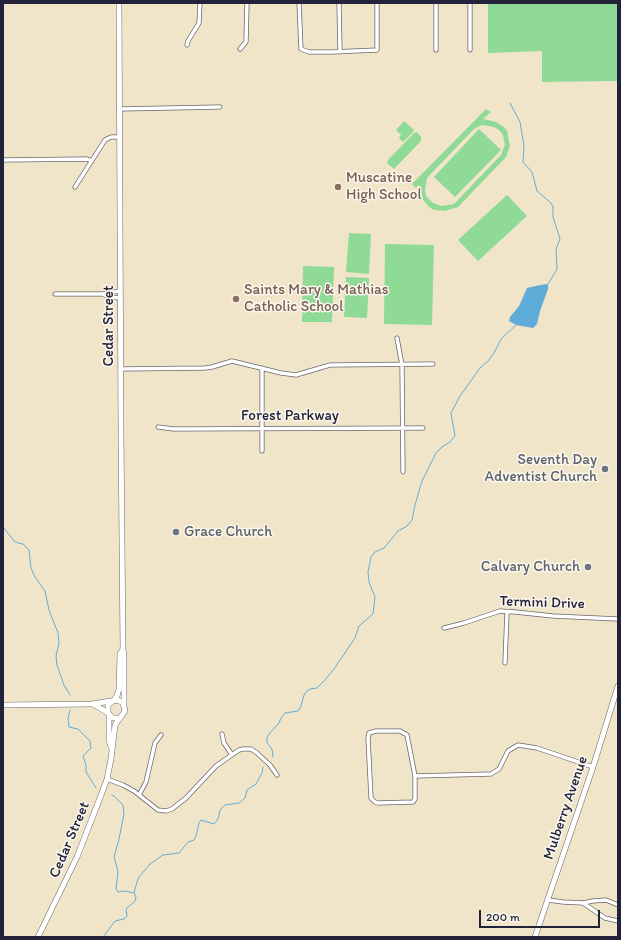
<!DOCTYPE html>
<style>
body{margin:0}
#map{position:relative;width:621px;height:940px;overflow:hidden;background:#f1e5c9;font-family:Itim,sans-serif}
canvas{display:block}
.frame{position:absolute;inset:0;border:4px solid #22223b;pointer-events:none}
.scale{position:absolute;left:479px;top:910px;width:121px;height:18px;box-sizing:border-box;border:2px solid #22223b;border-top:0;padding-left:5px;font-size:12px;line-height:14px;white-space:nowrap;color:#22223b;-webkit-text-stroke:3px #fbf7ec;paint-order:stroke}
</style>
<div id="map">
<canvas width="621" height="940"></canvas>
<div class="frame"></div>
<div class="scale">200 m</div>
</div>
<script>
const ctx = document.querySelector('canvas').getContext('2d');
ctx.lineJoin = 'round';
function fill(path, color) { ctx.fillStyle = color; ctx.fill(path, 'evenodd'); }
const shape = rows => new Path2D(rows.map(r => 'M' + r).join(''));
function stroke(path, color, width, dash) { ctx.strokeStyle = color; ctx.lineWidth = width; ctx.lineCap = dash ? 'butt' : 'round'; ctx.setLineDash(dash || []); ctx.stroke(path); }
function write(font, color, halo, rows, align = 'center') {
  ctx.font = font + ' Itim,sans-serif'; ctx.lineWidth = 3; ctx.setLineDash([]); ctx.textBaseline = 'middle'; ctx.strokeStyle = halo; ctx.fillStyle = color; for (const [text, x, y, turn = 0] of rows) {
    ctx.save(); ctx.translate(x, y); ctx.rotate((+turn || 0) * Math.PI / 180); ctx.textAlign = isNaN(turn) ? turn : align; if (halo) ctx.strokeText(text, 0, 0); ctx.fillText(text, 0, 0); ctx.restore();
  }
}
fill(shape([
 [488,3,618,3,618,81,542,82,542,51,488,53],
 [486,109,491,112,483,119,496,122,504,127,507,131,510,146,506,157,458,207,445,211,434,210,429,207,424,201,421,196,419,185,416,188,412,184],
 [482,125,494,127,499,130,503,135,505,145,501,155,454,204,442,206,433,203,426,196,425,190,427,178,474,129],
 [404,121,414,130,413,132,403,142,399,138,401,135,396,130],
 [479,129,501,150,455,197,434,177],
 [417,132,421,137,421,141,394,169,387,163,388,160,414,133],
 [507,195,527,216,478,261,458,240],
 [349,233,371,234,369,274,346,272],
 [385,244,434,245,432,325,384,324],
 [303,266,334,267,332,322,302,322],
 [346,277,369,278,367,318,344,317]
]), '#8fda97');
fill(shape([
 [548,284,548,289,540,311,537,324,533,328,516,325,509,321,510,317,519,306,527,288,540,285]
]), '#60acd8');
stroke(shape([
 [510,103,520,122,524,146,523,162,532,172,537,191,551,203,553,207,553,217,560,239,556,249,557,269,548,284],
 [3,527,14,541,18,543,23,544,29,550,31,568,35,577,45,591,49,610,58,633,59,643,56,656,57,665,64,685,70,695],
 [70,710,68,718,69,727,78,729,90,741,91,748,83,756,86,765,86,772,96,788],
 [273,757,272,749,267,743,267,738,269,734,279,723,281,718,285,713,298,711,301,706,304,695,307,691,310,689,317,688,324,681,334,669,355,638,359,626,373,614,375,597,369,582,368,572,371,557,375,552,384,548,398,531,407,526,412,520,415,505,422,481,436,453,442,447,450,442,455,436,451,413,460,396,480,368,488,361,494,353,501,339,516,325],
 [112,795,114,796,123,805,124,814,119,839,114,857,118,871,116,889,118,892,125,891,134,893],
 [103,937,115,921,124,919,127,916,126,909,135,901,136,897,134,893,137,882,139,877,150,864,163,855,179,853,188,842,194,840,196,836,199,823,201,820,214,824,218,819,220,810,225,805,239,803,245,798,247,790,256,784,262,773,263,767]
]), '#60acd8', 1);
const street = shape([
 [299,3,301,49,309,52,332,52,377,50,377,3],
 [339,3,340,52],
 [436,3,436,50],
 [470,3,470,50],
 [187,45,188,41,199,23,200,3],
 [240,49,246,42,247,3],
 [119,109,220,107],
 [3,160,87,159,92,161],
 [75,187,105,140,111,137,120,137],
 [55,294,102,294,110,297,120,298],
 [102,294,120,291],
 [397,338,402,365,403,472],
 [121,369,205,368,212,367,232,361,281,373,296,375,330,365,433,364],
 [158,427,174,429,423,428],
 [262,451,262,368],
 [444,628,464,623,500,611,515,612,553,616,618,619],
 [505,663,507,612],
 [376,731,400,731,407,735,415,776,415,799,413,802,378,803,375,802,371,798,368,738,369,733,376,731],
 [222,734,224,743,232,755],
 [415,776,491,774,499,769,508,751,518,745,537,748,593,767],
 [107,779,123,785,134,791,158,810,166,811,172,809,186,798,216,766,239,750,243,749,251,749,257,753,270,765,277,775],
 [139,795,146,782,155,743,161,735],
 [548,900,563,902,583,903,593,901,606,900,618,905],
 [583,903,605,918,618,921]
]);
const secondary = shape([
 [119,3,121,433,123,649,124,655,124,705],
 [113,701,117,696,119,689,120,654,123,649],
 [93,704,108,713],
 [3,705,92,704,111,701],
 [109,714,109,740,111,747],
 [38,937,77,857,100,798,107,779,111,759,115,725,125,711,123,703,118,700,113,701,108,705,108,713,113,718,119,718],
 [535,937,593,767,618,686]
]);
stroke(street, '#6a666d', 5);
stroke(secondary, '#6a666d', 6);
stroke(street, '#fff', 3.5);
stroke(secondary, '#fff', 5);
for (const [x, y, r, color] of [
 [338,187,4,"#8d6e63"],
 [236,299,4,"#8d6e63"],
 [605,469,4,"#6b7280"],
 [176,532,4,"#6b7280"],
 [588,567,4,"#6b7280"]
]) { const dot = new Path2D(); dot.arc(x, y, r, 0, 2 * Math.PI); ctx.fillStyle = color; ctx.fill(dot); stroke(dot, '#fbf7ec', 1.5); }
write('15px', '#785e54', '#fbf7ec', [
 ["Muscatine",346,178],
 ["High School",346,195],
 ["Saints Mary & Mathias",244,290],
 ["Catholic School",244,307]
], 'left');
write('15px', '#22223b', '#fbf7ec', [
 ["Cedar Street",109,326,-90],
 ["Forest Parkway",290,416],
 ["Termini Drive",542,603,2],
 ["Mulberry Avenue",566,808,-71],
 ["Cedar Street",70,840,-67]
]);
write('15px', '#5b616d', '#fbf7ec', [
 ["Seventh Day",597,460],
 ["Adventist Church",597,477],
 ["Grace Church",184,532,"left"],
 ["Calvary Church",580,567]
], 'right');
</script>
